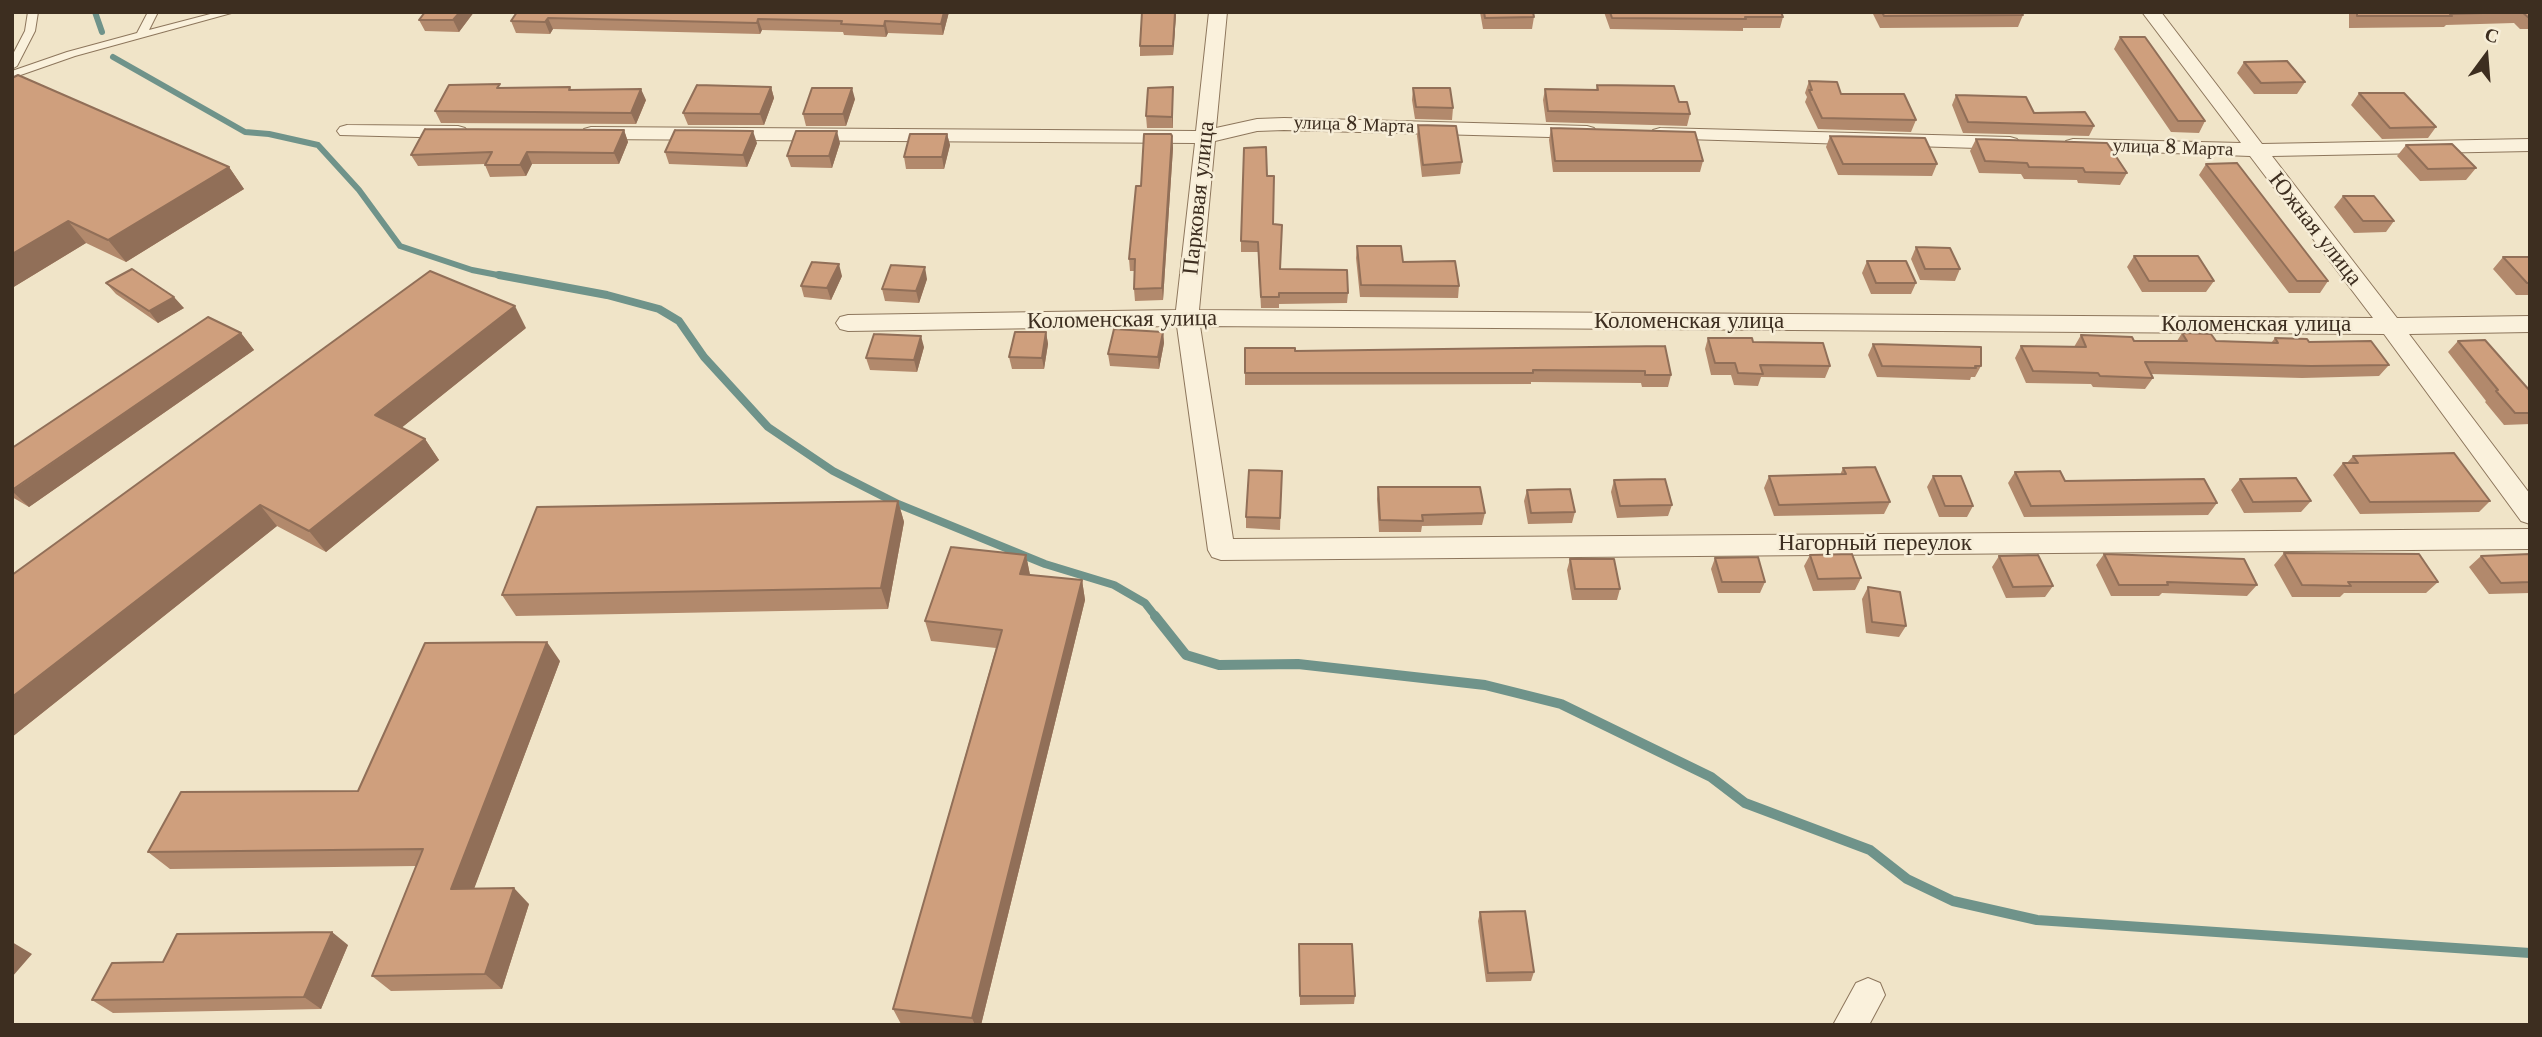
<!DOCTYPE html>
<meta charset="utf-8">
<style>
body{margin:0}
#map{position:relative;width:2542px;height:1037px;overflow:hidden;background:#f0e4c8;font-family:"Libre Baskerville",serif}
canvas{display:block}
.frame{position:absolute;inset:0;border:14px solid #3d2e20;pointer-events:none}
.north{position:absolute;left:2451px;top:21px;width:70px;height:70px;-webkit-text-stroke:5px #f7eed8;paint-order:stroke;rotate:16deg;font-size:19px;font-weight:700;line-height:28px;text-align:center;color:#3d2e20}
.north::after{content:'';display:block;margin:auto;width:24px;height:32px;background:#3d2e20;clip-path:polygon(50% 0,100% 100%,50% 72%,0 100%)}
</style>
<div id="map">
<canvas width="2542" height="1037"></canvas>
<div class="frame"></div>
<div class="north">С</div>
</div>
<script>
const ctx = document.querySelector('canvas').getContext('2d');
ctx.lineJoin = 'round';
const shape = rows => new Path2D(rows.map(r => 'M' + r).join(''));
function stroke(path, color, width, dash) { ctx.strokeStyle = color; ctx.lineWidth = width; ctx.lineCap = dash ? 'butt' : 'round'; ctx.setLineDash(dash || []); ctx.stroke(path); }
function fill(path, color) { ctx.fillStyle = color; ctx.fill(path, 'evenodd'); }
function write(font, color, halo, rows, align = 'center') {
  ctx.font = font + ' "Libre Baskerville",serif'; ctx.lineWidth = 5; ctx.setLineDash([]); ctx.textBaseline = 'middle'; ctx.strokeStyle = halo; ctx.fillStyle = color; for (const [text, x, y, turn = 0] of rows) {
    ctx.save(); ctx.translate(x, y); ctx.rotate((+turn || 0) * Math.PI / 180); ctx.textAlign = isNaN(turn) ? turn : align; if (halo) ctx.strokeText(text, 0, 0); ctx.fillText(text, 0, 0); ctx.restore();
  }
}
stroke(shape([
 [95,12,102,32],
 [113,57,245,132,269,134,318,145,359,190,400,246,472,270,508,277]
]), '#6f938a', 6);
stroke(shape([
 [499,275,607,295,659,309,679,321,704,357,768,427,833,471,898,504,1045,564,1114,585,1145,603,1156,617]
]), '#6f938a', 8);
stroke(shape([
 [1155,616,1186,655,1219,665,1298,664,1485,685,1561,704,1711,777,1745,803,1870,850,1907,879,1953,901,2037,920,2530,953]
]), '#6f938a', 10);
const service = shape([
 [28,12,38,12,35,31,17,66,12,69,12,56,25,31,28,12],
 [148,12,158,12,149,30,218,12,235,12,75,56,12,78,12,71,67,52,137,33,148,12]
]);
const minor = shape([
 [1209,12,1227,12,1216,128,1257,119,1284,118,1587,126,1594,128,1597,132,1594,136,1587,138,1284,130,1257,131,1215,141,1199,310,2373,318,2250,156,2066,149,2063,145,2066,141,2073,139,2241,143,2142,12,2161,12,2262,144,2530,139,2530,151,2272,156,2397,318,2530,316,2530,332,2409,334,2530,494,2530,524,2521,521,2384,334,1200,326,1233,539,2530,529,2530,549,1221,560,1212,557,1208,550,1177,326,848,331,840,329,836,323,840,317,848,315,1176,310,1195,143,591,139,584,137,581,133,584,129,591,127,1196,131,1209,12],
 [347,125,458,126,465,128,468,132,465,136,458,138,340,135,337,131,340,127,347,125],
 [1660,128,2010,137,2017,139,2020,143,2017,147,2010,149,1653,138,1650,134,1653,130,1660,128],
 [1868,978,1880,983,1885,995,1869,1025,1833,1025,1856,983,1868,978]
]);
stroke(service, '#8d765c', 2);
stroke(minor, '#8d765c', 2);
fill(service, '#faf1dc');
fill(minor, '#faf1dc');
fill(shape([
 [474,12,459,32,425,31,419,20],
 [517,12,949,12,943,35,888,33,886,37,844,35,843,32,762,30,760,34,553,29,550,34,516,33,511,21],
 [1142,12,1176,12,1173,55,1140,56,1140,46],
 [1480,12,1533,12,1534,17,1532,29,1483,29],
 [1604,12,1781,12,1783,17,1780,28,1743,28,1743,31,1610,29],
 [1872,12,2021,12,2023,15,2018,27,1880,28],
 [2349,12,2530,12,2530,29,2520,29,2514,23,2446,25,2444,27,2349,28],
 [2120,37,2205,121,2199,133,2171,132,2114,49],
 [2244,62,2305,82,2297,94,2254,94,2237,73],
 [12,78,229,167,244,189,126,262,86,243,12,288],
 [1809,81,1841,94,1916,120,1911,132,1818,129,1805,102,1807,97,1805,93],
 [1597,85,1679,102,1690,114,1687,126,1546,122,1543,100,1545,89,1596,90],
 [570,87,571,90,646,100,636,124,441,123,435,111,502,88],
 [771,87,774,98,764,125,688,125,683,113],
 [1413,88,1453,108,1452,120,1415,119,1412,100],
 [2359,93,2436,127,2428,138,2382,139,2351,105],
 [1956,95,2034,113,2094,126,2089,136,1963,133,1952,105],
 [855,99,846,126,806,126,803,114],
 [1173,99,1173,128,1147,128,1146,116],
 [1418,125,1462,162,1460,174,1422,177,1417,136],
 [1551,128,1703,161,1700,172,1553,172,1549,140],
 [624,130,628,142,619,164,532,164,526,176,490,177,485,165,485,164,418,166,411,155],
 [947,134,950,145,944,169,906,169,904,157],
 [1172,136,1173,148,1163,300,1135,301,1134,289,1135,271,1130,271,1129,259,1141,186],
 [1830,136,1937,164,1932,176,1838,175,1826,147],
 [1976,139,2127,173,2120,185,2078,183,2077,180,2024,179,2021,174,1979,173,1970,151],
 [757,143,747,167,669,164,665,152],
 [840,143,832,168,791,167,787,156],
 [2406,145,2476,168,2466,180,2420,181,2397,156],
 [2206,164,2328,281,2320,293,2289,293,2199,175],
 [1267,176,1273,224,1281,269,1348,293,1347,303,1279,304,1279,308,1261,308,1258,252,1241,252,1241,241],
 [2343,196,2394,221,2386,232,2354,233,2334,207],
 [1357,246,1403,262,1459,286,1458,298,1360,297,1356,258],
 [1916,247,1960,269,1955,281,1920,280,1911,259],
 [2134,256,2214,281,2206,292,2142,292,2127,267],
 [2503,257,2530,257,2530,295,2516,295,2493,269],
 [1867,261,1916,283,1911,294,1871,294,1862,273],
 [842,276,831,300,804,297,801,286],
 [927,279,919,303,885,301,882,289],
 [106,283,184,308,158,323,116,294],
 [526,328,401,428,425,439,439,460,326,552,277,526,12,737,12,575],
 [1046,332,1048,344,1044,369,1012,369,1009,357],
 [1163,332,1164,343,1159,369,1110,366,1108,354],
 [241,333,254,350,29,507,12,497,12,448],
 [2182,333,2216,341,2271,343,2275,338,2309,342,2389,365,2379,376,2302,378,2151,374,2153,378,2145,389,2093,387,2091,384,2026,383,2015,358,2021,346,2074,347,2081,335,2134,341,2177,341],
 [1708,338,1753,342,1830,366,1825,378,1761,377,1758,386,1734,385,1731,375,1711,375,1705,349],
 [2458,341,2530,391,2530,424,2504,425,2485,402,2486,401,2448,352],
 [1873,344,1981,366,1975,377,1971,377,1970,380,1877,377,1868,355],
 [1665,346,1671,375,1668,387,1642,387,1641,383,1531,382,1531,384,1245,385,1245,348,1295,351],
 [924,347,917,372,870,370,866,358],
 [2353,456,2490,501,2479,512,2360,514,2333,475,2343,463,2347,463],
 [1843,468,1890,502,1884,514,1774,516,1764,488,1769,476,1840,475],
 [1282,471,1280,530,1246,528,1246,517],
 [2015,472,2065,481,2217,503,2208,515,2024,517,2008,483],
 [1933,476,1973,506,1967,517,1939,517,1927,487],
 [2240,479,2311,501,2301,512,2244,513,2231,490],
 [1614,480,1672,505,1668,516,1617,518,1611,492],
 [1378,487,1485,513,1482,525,1422,526,1421,532,1379,532,1377,499],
 [1527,490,1575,512,1572,523,1528,524,1524,501],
 [898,501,904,522,888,609,516,616,502,595],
 [2284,553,2438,582,2426,593,2344,593,2340,597,2292,597,2274,565],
 [2104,554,2257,585,2247,596,2162,593,2159,596,2111,596,2096,565],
 [2530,554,2530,593,2489,594,2469,567,2481,556],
 [1026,555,1030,575,1082,580,1085,600,981,1025,901,1024,893,1009,996,648,931,641,925,621],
 [1810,555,1861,578,1855,590,1813,591,1804,566],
 [1999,556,2053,586,2045,597,2006,598,1992,567],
 [1715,558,1765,582,1760,593,1718,593,1711,569],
 [1570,559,1620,589,1617,600,1572,600,1567,570],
 [1868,587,1906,626,1899,637,1866,633,1862,599],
 [560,661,474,888,529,904,502,989,391,991,372,976,416,866,170,869,148,852,358,791],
 [1480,912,1534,972,1531,981,1486,982,1478,921],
 [1299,944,1355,996,1354,1004,1300,1005],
 [348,945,321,1009,113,1013,92,1000,163,962]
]), '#b2896c');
fill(shape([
 [460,12,474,12,459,32,453,20],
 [944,12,949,12,943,35,941,24],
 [1175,12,1176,16,1173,55,1173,46],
 [548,18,553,29,550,34,545,22],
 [758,19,762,30,760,34,757,23],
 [885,21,888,33,886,37,884,26],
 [771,87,774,98,764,125,760,114],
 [1173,87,1173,128,1172,117],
 [852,88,855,99,846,126,843,114],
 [641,89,646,100,636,124,631,113],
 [624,130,628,142,619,164,614,153],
 [753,131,757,143,747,167,743,155],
 [837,131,840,143,832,168,829,156],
 [947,134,950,145,944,169,942,157],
 [1172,136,1173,148,1163,300,1162,288],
 [527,152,532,164,526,176,520,165],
 [229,167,244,189,126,262,108,240],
 [68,221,86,243,12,288,12,254],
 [839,264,842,276,831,300,827,288],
 [925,267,927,279,919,303,916,291],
 [174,297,184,308,158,323,149,311],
 [515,306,526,328,390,437,375,415],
 [1046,332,1048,344,1044,369,1042,358],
 [1163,332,1164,343,1159,369,1158,357],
 [241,333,254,350,29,507,12,491],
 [921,336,924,347,917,372,914,360],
 [425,439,439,460,326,552,309,531],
 [898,501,904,522,888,609,881,588],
 [260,505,277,526,12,737,12,697],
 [1026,555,1030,575,1020,574],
 [1082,580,1085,600,981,1025,975,1025,972,1018],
 [547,642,560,661,468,905,451,889],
 [514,888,529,904,502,989,485,974],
 [332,932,348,945,321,1009,304,997],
 [12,942,32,954,12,977]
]), '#916f58');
const building = shape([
 [425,12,460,12,453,20,419,20,425,12],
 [517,12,944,12,941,24,885,21,884,26,841,24,842,21,758,19,757,23,548,18,545,22,511,21,517,12],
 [1142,12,1175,12,1173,46,1140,46,1142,12],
 [1484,12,1533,12,1534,17,1485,18,1484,12],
 [1610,12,1781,12,1783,17,1745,17,1746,19,1612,18,1610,12],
 [1882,12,2021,12,2023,15,1884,16,1882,12],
 [2357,12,2516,12,2450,14,2452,16,2357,16,2357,12],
 [2522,12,2530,12,2530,18,2529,18,2522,12],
 [2120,37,2145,37,2205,121,2178,121,2120,37],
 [2287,61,2305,82,2261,83,2244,62,2287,61],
 [18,75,229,167,108,240,68,221,12,254,12,78,18,75],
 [1809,81,1837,82,1841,94,1904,94,1916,120,1822,118,1809,90,1812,90,1809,81],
 [500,84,497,88,570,87,569,90,641,89,631,113,435,111,449,85,500,84],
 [697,85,771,87,760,114,683,113,697,85],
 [1597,85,1674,86,1679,102,1687,102,1690,114,1548,111,1545,89,1598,90,1597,85],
 [1173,87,1172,117,1146,116,1148,88,1173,87],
 [812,88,852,88,843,114,803,114,812,88],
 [1413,88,1450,88,1453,108,1416,107,1413,88],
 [2359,93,2404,93,2436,127,2390,128,2359,93],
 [1956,95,2026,97,2034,113,2085,112,2094,126,1968,122,1956,95],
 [1418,125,1456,126,1462,162,1423,165,1418,125],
 [1551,128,1695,132,1703,161,1555,161,1551,128],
 [425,129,624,130,614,153,527,152,520,165,485,165,492,152,411,155,425,129],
 [675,130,753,131,743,155,665,152,675,130],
 [796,131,837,131,829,156,787,156,796,131],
 [910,134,947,134,942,157,904,157,910,134],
 [1144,134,1171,134,1172,136,1162,288,1134,289,1135,259,1129,259,1136,186,1141,186,1144,134],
 [1830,136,1925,138,1937,164,1843,164,1830,136],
 [1976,139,2107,143,2127,173,2085,172,2083,168,2029,167,2027,163,1985,161,1976,139],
 [2452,144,2476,168,2428,169,2406,145,2452,144],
 [1266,147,1267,176,1274,176,1273,224,1282,225,1280,269,1347,270,1348,293,1279,293,1279,297,1261,297,1258,242,1241,241,1244,148,1266,147],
 [2237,163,2328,281,2297,281,2206,164,2237,163],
 [2343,196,2374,196,2394,221,2363,221,2343,196],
 [1357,246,1401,246,1403,262,1455,261,1459,286,1361,285,1357,246],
 [1916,247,1950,248,1960,269,1925,269,1916,247],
 [2134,256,2198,256,2214,281,2149,281,2134,256],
 [2503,257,2530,257,2530,283,2527,283,2503,257],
 [1867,261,1906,261,1916,283,1876,283,1867,261],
 [812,262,839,264,827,288,801,286,812,262],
 [891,265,925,267,916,291,882,289,891,265],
 [132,269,174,297,149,311,106,283,132,269],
 [430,271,515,306,375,415,425,439,309,531,260,505,12,697,12,575,430,271],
 [208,317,241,333,12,490,12,448,208,317],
 [1114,329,1163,332,1158,357,1108,354,1114,329],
 [1015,332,1046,332,1042,358,1009,357,1015,332],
 [2182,333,2211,334,2216,341,2278,343,2275,338,2307,339,2309,342,2371,341,2389,365,2311,366,2145,362,2153,378,2100,376,2098,373,2033,371,2021,346,2086,347,2081,335,2132,337,2134,341,2187,341,2182,333],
 [874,334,921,336,914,360,866,358,874,334],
 [1708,338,1752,338,1753,342,1823,343,1830,366,1760,365,1763,374,1738,373,1735,363,1715,363,1708,338],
 [2485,340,2530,391,2530,413,2515,413,2496,391,2498,390,2458,341,2485,340],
 [1873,344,1981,347,1981,366,1975,366,1976,368,1882,366,1873,344],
 [1665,346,1671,375,1645,375,1645,371,1533,370,1533,373,1245,373,1245,348,1295,348,1295,351,1665,346],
 [2454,453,2490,501,2370,502,2343,463,2358,463,2353,456,2454,453],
 [1875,467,1890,502,1779,505,1769,476,1846,474,1843,468,1875,467],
 [1249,470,1282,471,1280,518,1246,517,1249,470],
 [2060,471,2065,481,2204,479,2217,503,2031,506,2015,472,2060,471],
 [1933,476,1961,476,1973,506,1945,506,1933,476],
 [2296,478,2311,501,2253,502,2240,479,2296,478],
 [1665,479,1672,505,1620,506,1614,480,1665,479],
 [1378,487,1480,487,1485,513,1422,515,1423,521,1380,520,1378,487],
 [1570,489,1575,512,1531,513,1527,490,1570,489],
 [898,501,881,588,502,595,537,507,898,501],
 [951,547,1026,555,1020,574,1082,580,972,1018,893,1009,1002,630,925,621,951,547],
 [2284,553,2419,554,2438,582,2348,582,2351,586,2302,585,2284,553],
 [1852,554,1861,578,1818,579,1810,555,1852,554],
 [2104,554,2244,559,2257,585,2167,582,2168,585,2119,585,2104,554],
 [2530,554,2530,582,2501,583,2481,556,2530,554],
 [2038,555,2053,586,2013,587,1999,556,2038,555],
 [1758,557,1765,582,1722,582,1715,558,1758,557],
 [1570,559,1614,559,1620,589,1575,589,1570,559],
 [1868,587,1900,592,1906,626,1872,622,1868,587],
 [547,642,451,889,514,888,485,974,372,976,423,849,148,852,181,792,358,791,425,643,547,642],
 [1525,911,1534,972,1488,973,1480,912,1525,911],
 [332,932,304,997,92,1000,112,963,163,962,177,934,332,932],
 [1299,944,1352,944,1355,996,1300,996,1299,944]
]);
fill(building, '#cf9f7d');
stroke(building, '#916f58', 2);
write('19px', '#3d2e20', '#f7eed8', [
 ["улица 8 Марта",1354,125,2],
 ["улица 8 Марта",2173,148,2]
]);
write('23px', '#3d2e20', '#f7eed8', [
 ["Парковая улица",1199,198,-84],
 ["Южная улица",2315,229,52],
 ["Коломенская улица",1122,320,-1],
 ["Коломенская улица",1689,322],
 ["Коломенская улица",2256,325],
 ["Нагорный переулок",1875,544]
]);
</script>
